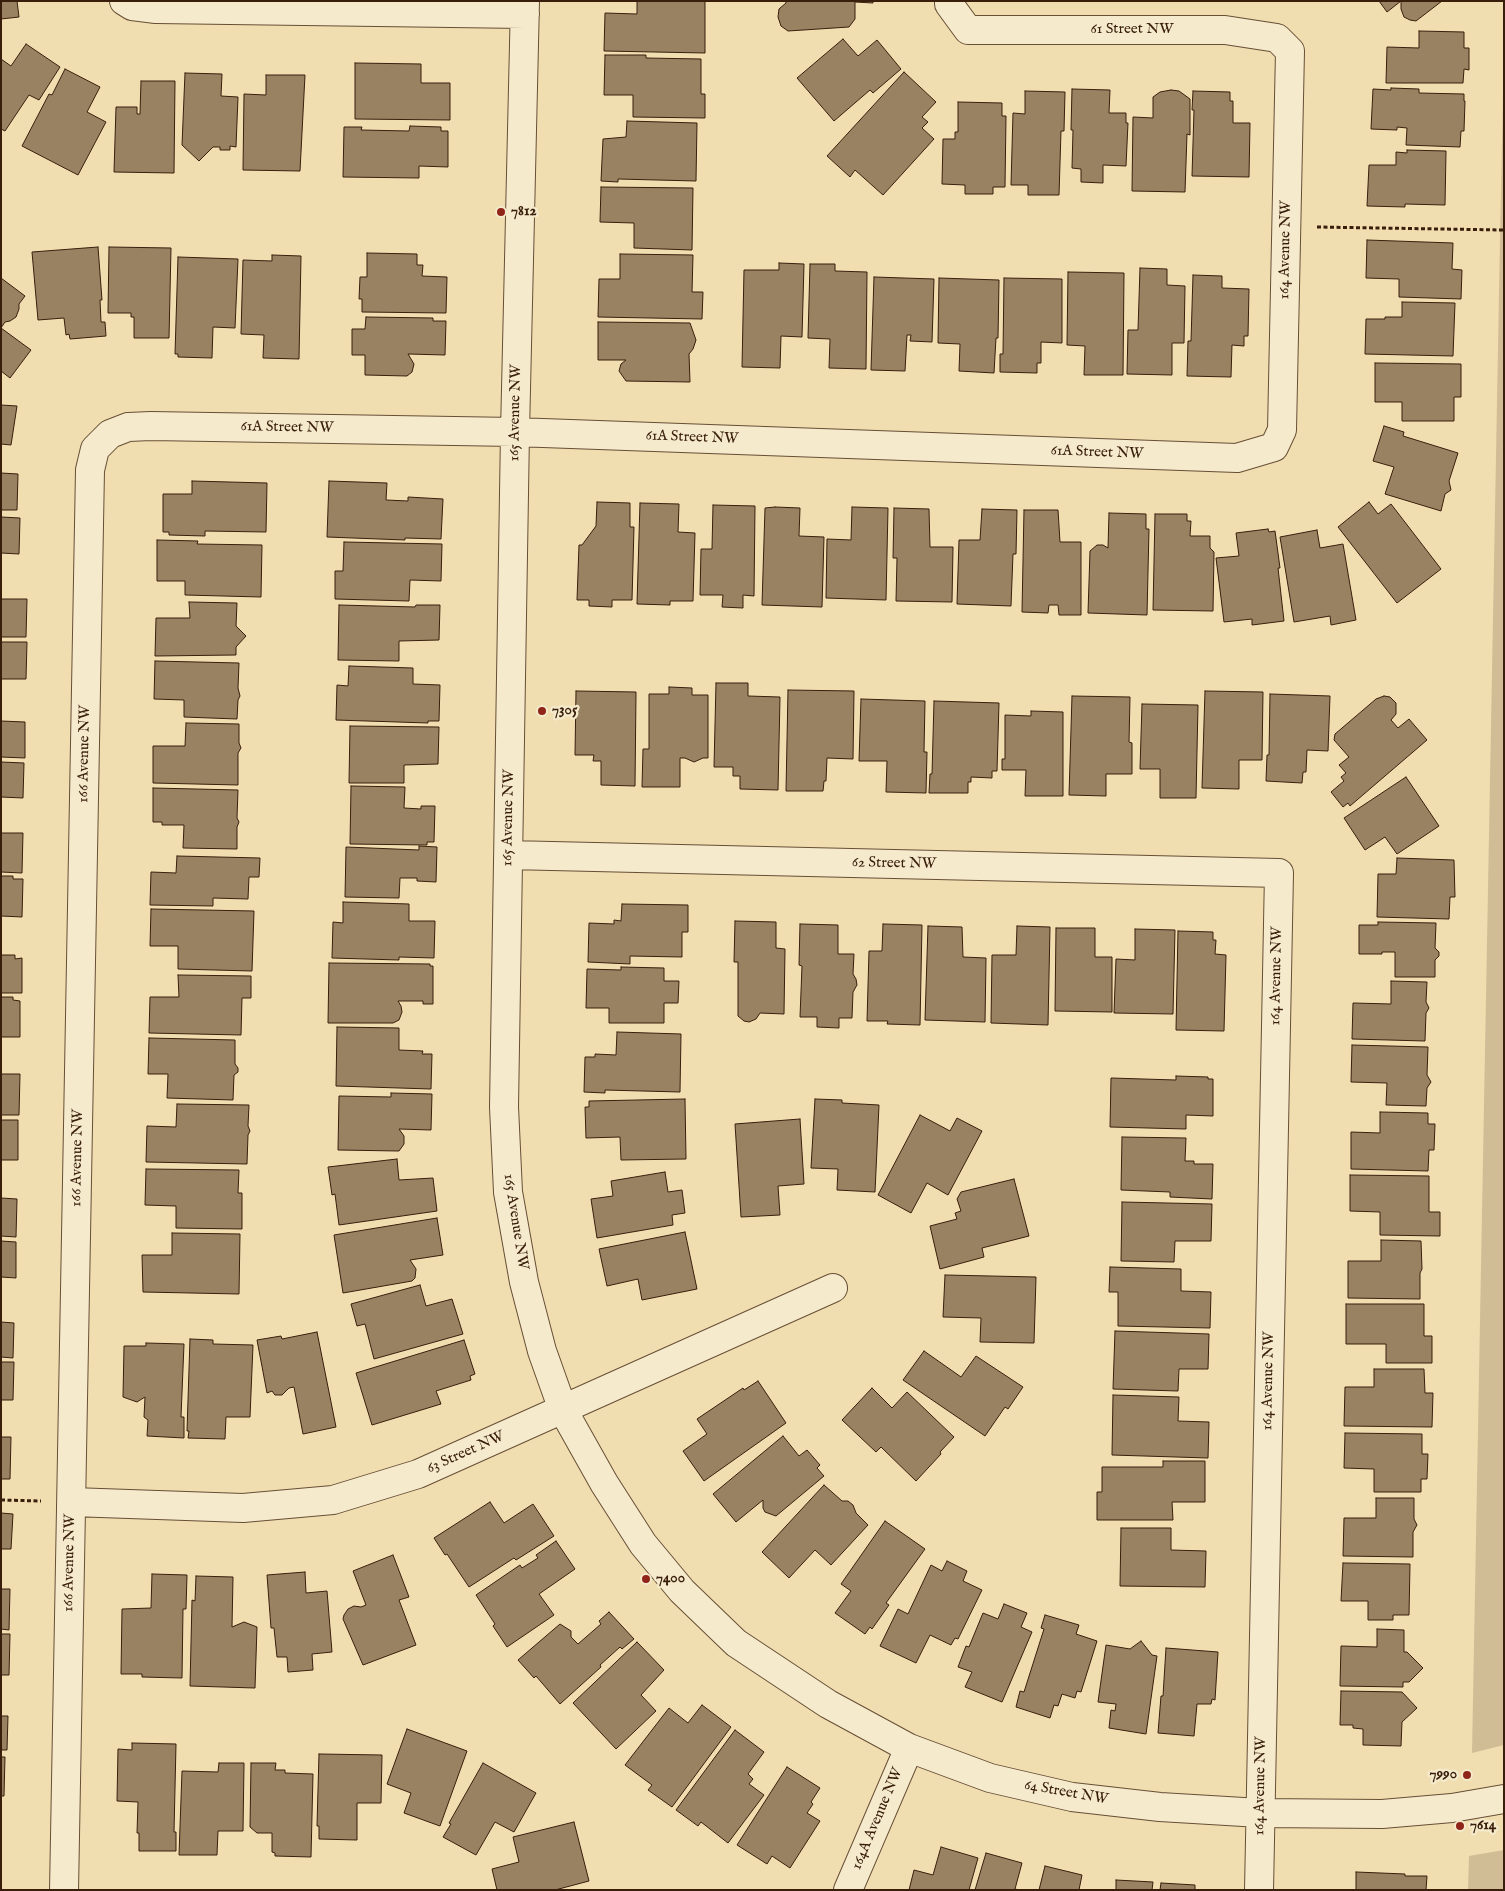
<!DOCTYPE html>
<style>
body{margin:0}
#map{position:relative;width:1505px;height:1891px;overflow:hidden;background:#f0deb1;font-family:"IM FELL English",serif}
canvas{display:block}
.frame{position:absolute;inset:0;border:2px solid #391e0c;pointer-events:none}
</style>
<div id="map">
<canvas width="1505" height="1891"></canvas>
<div class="frame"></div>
</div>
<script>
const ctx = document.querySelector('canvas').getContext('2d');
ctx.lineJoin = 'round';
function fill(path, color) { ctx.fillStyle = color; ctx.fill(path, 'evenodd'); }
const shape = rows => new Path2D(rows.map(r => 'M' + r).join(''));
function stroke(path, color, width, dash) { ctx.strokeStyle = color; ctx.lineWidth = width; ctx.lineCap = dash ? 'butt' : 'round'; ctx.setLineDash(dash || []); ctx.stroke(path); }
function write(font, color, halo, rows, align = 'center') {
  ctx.font = font + ' "IM FELL English",serif'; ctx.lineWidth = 4.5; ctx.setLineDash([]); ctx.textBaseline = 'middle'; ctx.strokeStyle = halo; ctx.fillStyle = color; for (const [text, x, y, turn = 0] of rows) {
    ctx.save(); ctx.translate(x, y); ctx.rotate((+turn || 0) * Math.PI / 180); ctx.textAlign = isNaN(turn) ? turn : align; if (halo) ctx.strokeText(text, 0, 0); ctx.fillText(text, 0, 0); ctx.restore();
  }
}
fill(shape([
 [1504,46,1504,1745,1472,1753,1500,239],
 [1504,1850,1504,1890,1468,1890,1469,1856]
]), '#d1bd95');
const building = shape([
 [1,1,17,1,19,17,1,19,1,1],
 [637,1,705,1,705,53,604,51,605,13,637,14,637,1],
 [786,1,873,1,873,3,855,2,855,19,849,27,788,31,781,26,778,17,779,9,786,3,786,1],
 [1379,1,1401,1,1387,12,1379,1],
 [1401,1,1442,1,1416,21,1410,20,1404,17,1401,9,1401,1],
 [1419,31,1464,32,1464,48,1469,48,1469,70,1464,69,1463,83,1386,83,1387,47,1419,48,1419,31],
 [843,39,858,56,877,40,901,69,873,93,870,90,834,121,797,78,843,39],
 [26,44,60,67,39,100,29,95,5,131,1,129,1,59,11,66,26,44],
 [605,55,646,55,646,58,701,59,701,94,705,94,705,118,633,117,633,95,604,95,605,55],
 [355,63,421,64,421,83,450,83,450,120,355,119,355,63],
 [65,69,100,87,87,112,106,122,78,175,22,146,49,94,52,95,65,69],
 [904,72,936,102,922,117,928,122,922,128,934,139,883,195,855,170,850,177,827,156,904,72],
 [185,73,222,74,221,96,238,97,236,147,230,146,230,150,220,150,220,147,213,147,199,161,182,145,185,73],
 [266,75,305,75,300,171,243,170,244,94,266,95,266,75],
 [141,81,175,81,174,173,114,172,116,107,137,107,137,114,140,114,141,81],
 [1391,88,1419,89,1419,93,1464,94,1464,101,1465,101,1464,131,1461,131,1460,147,1406,145,1407,128,1397,127,1397,130,1371,129,1373,89,1391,90,1391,88],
 [1072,89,1110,90,1109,113,1126,113,1126,123,1128,123,1126,166,1103,165,1103,183,1081,182,1081,169,1072,168,1073,130,1071,130,1072,89],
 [1171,90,1179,91,1190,99,1190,135,1187,134,1185,192,1132,191,1133,117,1153,118,1153,97,1160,92,1171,90],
 [1025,91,1065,92,1064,131,1061,131,1059,195,1028,195,1028,185,1011,185,1013,113,1025,114,1025,91],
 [1193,91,1230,92,1230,101,1233,101,1233,123,1250,123,1249,177,1192,176,1194,110,1192,110,1193,91],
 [958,102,1002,103,1002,116,1006,116,1005,187,993,187,993,194,965,194,965,185,942,184,943,139,955,139,955,132,958,132,958,102],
 [627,121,697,123,696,181,618,179,618,182,601,181,603,139,626,137,627,121],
 [410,126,441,127,441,131,448,131,448,167,419,166,419,178,343,177,344,127,362,127,361,130,409,131,410,126],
 [1407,150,1446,151,1445,205,1405,204,1405,207,1367,206,1369,165,1396,165,1396,152,1407,153,1407,150],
 [601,187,693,188,692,250,634,248,634,223,600,222,601,187],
 [1367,240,1453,243,1452,269,1462,270,1461,299,1399,297,1399,279,1366,278,1367,240],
 [98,247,102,300,100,300,101,322,105,322,106,336,70,339,69,334,66,335,64,318,38,320,32,252,98,247],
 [109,247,171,248,169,338,134,338,134,317,131,317,131,313,108,313,109,247],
 [367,253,417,254,417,265,423,265,422,276,447,277,446,313,362,312,362,299,359,299,360,277,367,277,367,253],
 [620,254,693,255,692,292,703,292,702,319,598,317,599,279,620,279,620,254],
 [272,255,301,256,299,359,263,358,264,335,241,334,243,260,272,261,272,255],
 [178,257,238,259,235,328,213,327,212,358,178,357,178,354,175,354,178,257],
 [779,263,804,264,802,337,781,336,780,368,742,367,744,270,779,270,779,263],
 [810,264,835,264,835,271,867,272,866,369,829,368,830,339,808,338,810,264],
 [1140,268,1167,269,1167,285,1185,286,1184,343,1172,343,1172,375,1127,374,1128,330,1138,330,1140,268],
 [1068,272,1124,273,1123,375,1084,375,1085,346,1067,345,1068,272],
 [1193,275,1222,276,1222,288,1249,289,1248,336,1244,336,1244,346,1232,345,1231,377,1187,376,1188,341,1191,341,1193,275],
 [874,277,934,279,932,342,910,341,911,335,907,335,905,371,871,370,874,277],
 [1,278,25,296,19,304,19,309,16,317,10,321,5,322,1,328,31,350,10,378,1,371,1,278],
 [939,278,999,280,998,338,996,338,994,373,959,371,960,344,938,343,939,278],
 [1004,278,1062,279,1062,343,1041,342,1041,363,1037,363,1037,373,1000,372,1000,354,1003,354,1004,278],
 [1402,302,1455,303,1453,356,1365,354,1366,319,1385,319,1385,317,1402,317,1402,302],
 [366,317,433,318,433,321,446,321,445,355,408,354,414,364,412,372,407,376,365,375,365,355,352,355,352,329,365,329,366,317],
 [598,322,690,323,696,340,693,349,689,354,690,382,626,381,619,371,621,364,626,360,598,360,598,322],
 [1375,363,1461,364,1461,397,1454,397,1454,421,1402,421,1402,402,1375,402,1375,363],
 [1,405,17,406,11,445,1,444,1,405],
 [1384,426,1404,432,1403,436,1458,453,1449,481,1451,490,1445,494,1441,511,1385,494,1394,467,1373,461,1384,426],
 [1,473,18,474,17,510,1,510,1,473],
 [192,481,267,483,266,532,205,531,205,536,169,535,169,532,163,532,163,494,192,494,192,481],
 [329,481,387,483,386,500,408,501,408,497,443,499,441,539,405,538,405,540,327,537,329,481],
 [597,502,630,503,630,527,634,527,632,600,612,600,612,607,589,606,589,600,577,600,579,545,582,545,596,526,597,502],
 [1369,502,1378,514,1391,504,1441,569,1397,603,1338,527,1369,502],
 [640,503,679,504,678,532,695,533,693,601,670,601,670,605,637,604,640,503],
 [713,505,755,506,754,596,743,595,743,608,722,607,723,595,700,595,701,549,712,549,713,505],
 [775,507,800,508,799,536,824,537,822,607,762,605,765,508,775,507],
 [852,507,888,508,886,600,826,598,827,539,851,540,852,507],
 [894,508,929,509,930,547,953,547,952,602,896,601,897,558,893,558,894,508],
 [982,509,1017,510,1016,554,1013,554,1011,606,957,604,959,540,980,540,982,509],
 [1024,510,1058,510,1060,542,1081,542,1081,615,1059,615,1058,605,1049,605,1048,613,1022,612,1024,510],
 [1109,513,1146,514,1146,529,1149,529,1147,615,1088,613,1090,551,1097,545,1103,545,1108,548,1109,513],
 [1155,514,1187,514,1187,521,1191,521,1190,536,1210,536,1210,548,1214,552,1213,611,1153,610,1155,514],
 [1,517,20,518,19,554,1,553,1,558,1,517],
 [1268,529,1269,532,1275,531,1280,568,1278,568,1284,621,1252,625,1252,619,1224,622,1216,558,1239,556,1236,533,1268,529],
 [1317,530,1320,548,1343,544,1356,620,1331,625,1330,616,1294,622,1280,537,1317,530],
 [157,540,198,541,197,544,262,545,261,597,185,595,185,581,157,581,157,540],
 [344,542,442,544,441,581,410,580,409,601,335,599,335,571,343,571,344,542],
 [1,599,27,599,26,637,1,637,1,599],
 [189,602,237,603,236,626,246,636,236,647,236,655,155,656,156,618,190,618,189,602],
 [339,605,415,607,416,605,440,605,439,640,399,641,399,661,338,660,339,605],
 [1,642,27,642,26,679,1,679,1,642],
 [155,661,239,663,238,688,240,696,238,700,237,719,184,717,184,700,154,699,155,661],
 [349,666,413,668,413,684,440,685,439,721,428,721,428,723,336,720,337,685,348,686,349,666],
 [716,683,748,683,748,696,780,697,778,790,740,789,740,776,733,776,733,767,714,767,716,683],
 [669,687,692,688,692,695,708,695,708,758,703,758,694,762,685,758,680,758,680,787,642,787,643,749,649,749,649,694,669,694,669,687],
 [788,690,854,691,853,759,827,758,826,781,824,781,823,791,786,791,788,690],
 [576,691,636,692,635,786,601,785,601,761,593,761,594,755,575,755,576,691],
 [1205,691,1263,692,1262,760,1239,760,1239,789,1202,788,1205,691],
 [1270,694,1330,696,1328,751,1307,750,1306,772,1303,772,1302,783,1266,781,1267,755,1269,755,1270,694],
 [1072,696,1130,697,1129,742,1132,743,1132,774,1106,774,1106,796,1069,795,1072,696],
 [1384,696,1390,697,1396,703,1396,714,1391,720,1398,728,1409,719,1427,740,1350,806,1348,803,1343,807,1331,792,1344,781,1341,777,1346,773,1339,765,1349,757,1334,740,1335,734,1376,699,1384,696],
 [861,699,925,701,924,752,927,752,926,793,886,792,887,761,859,761,861,699],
 [934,701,999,703,997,771,992,771,992,778,971,777,971,782,968,782,968,793,929,793,930,774,932,774,934,701],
 [1142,704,1198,705,1196,798,1160,798,1160,769,1140,769,1142,704],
 [1031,711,1063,712,1063,796,1025,796,1026,770,1002,770,1002,759,1005,759,1005,715,1031,716,1031,711],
 [1,721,25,722,25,758,1,757,1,721],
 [186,723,239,724,239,743,241,748,238,753,238,785,153,783,153,746,185,746,186,723],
 [350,726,439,727,438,764,404,765,404,783,349,783,350,726],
 [1,762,24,763,23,798,1,797,1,762],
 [1406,777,1439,826,1397,854,1385,837,1365,850,1344,818,1406,777],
 [351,786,405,787,404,808,421,809,421,806,435,806,434,842,427,842,427,845,350,844,351,786],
 [153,788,238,790,237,818,239,822,237,827,237,849,183,848,184,825,162,825,162,822,153,822,153,788],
 [1,833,23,833,22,873,1,872,1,833],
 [419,846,437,847,436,882,417,881,417,878,400,878,399,898,345,897,346,847,419,850,419,846],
 [177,856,260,858,259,877,249,877,248,899,213,898,213,906,150,905,151,872,176,873,177,856],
 [1397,858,1454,860,1455,897,1450,897,1449,919,1377,917,1378,874,1396,874,1397,858],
 [1,876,13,876,13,879,23,879,22,917,1,916,1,876],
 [343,902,409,904,409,921,435,921,434,958,399,957,399,960,332,958,333,922,343,923,343,902],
 [622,904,688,905,688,932,682,932,682,957,630,956,630,964,588,962,589,923,614,924,614,920,621,921,622,904],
 [151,909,254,911,252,971,178,969,178,946,150,946,151,909],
 [735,921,776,922,776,948,785,949,784,1014,760,1013,756,1019,749,1022,744,1021,738,1016,738,962,734,962,735,921],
 [1378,922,1436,923,1435,948,1439,952,1439,956,1435,960,1435,977,1395,977,1395,952,1382,952,1382,954,1359,954,1359,925,1378,925,1378,922],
 [800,924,838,925,838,954,854,954,853,974,856,979,857,985,853,992,852,1018,839,1018,839,1028,817,1027,817,1017,800,1017,802,966,799,965,800,924],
 [883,924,922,925,920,1025,887,1024,888,1021,867,1021,869,951,882,951,883,924],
 [928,926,962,927,963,957,986,958,985,1022,925,1020,928,926],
 [1017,926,1050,927,1048,1025,991,1023,992,955,1016,955,1017,926],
 [1056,928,1095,928,1095,957,1112,957,1112,1012,1055,1011,1056,928],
 [1135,929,1175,930,1173,1014,1114,1013,1116,959,1135,960,1135,929],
 [1178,931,1213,932,1213,940,1216,940,1215,954,1226,955,1224,1031,1176,1030,1178,931],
 [1,955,15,955,15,959,22,958,22,993,1,993,1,955],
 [329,963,430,964,430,966,433,966,433,1004,423,1004,423,1001,398,1001,401,1006,402,1012,399,1020,393,1023,328,1023,329,963],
 [621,967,664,968,664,981,679,981,678,1003,664,1003,664,1023,609,1023,609,1008,586,1008,587,969,621,970,621,967],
 [178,975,251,976,251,998,242,998,241,1035,149,1033,150,997,179,997,178,975],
 [1391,981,1427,982,1426,1002,1429,1008,1426,1013,1425,1041,1352,1039,1353,1003,1391,1004,1391,981],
 [1,997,13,997,13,1000,20,1001,20,1037,1,1037,1,997],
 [337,1027,399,1028,399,1050,423,1051,422,1054,432,1054,431,1089,336,1086,337,1027],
 [617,1032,681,1034,680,1092,605,1090,605,1093,584,1092,585,1057,595,1057,595,1054,616,1055,617,1032],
 [149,1038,235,1040,235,1064,238,1068,238,1072,234,1075,233,1100,167,1098,168,1074,148,1074,149,1038],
 [1352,1045,1428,1047,1427,1075,1431,1082,1427,1088,1426,1106,1386,1105,1387,1083,1351,1082,1352,1045],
 [1,1074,20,1074,19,1115,1,1115,1,1074],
 [1176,1076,1208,1077,1208,1079,1213,1079,1213,1116,1186,1115,1186,1129,1110,1127,1111,1078,1176,1080,1176,1076],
 [391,1093,432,1094,431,1130,399,1129,404,1136,404,1144,399,1151,338,1150,339,1096,391,1097,391,1093],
 [685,1099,686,1159,621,1160,620,1137,586,1138,585,1107,589,1107,589,1101,685,1099],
 [815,1099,842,1100,842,1103,879,1105,875,1192,837,1190,838,1169,811,1168,815,1099],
 [177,1104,249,1105,248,1126,250,1131,248,1135,247,1164,146,1162,147,1126,176,1127,177,1104],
 [1380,1112,1428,1113,1428,1124,1435,1124,1434,1150,1429,1150,1428,1171,1351,1169,1351,1132,1380,1133,1380,1112],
 [920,1115,950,1131,957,1118,982,1131,948,1195,927,1183,911,1213,878,1195,920,1115],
 [800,1119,804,1184,778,1186,780,1215,741,1217,735,1124,800,1119],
 [1,1120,18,1120,18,1160,1,1160,1,1120],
 [1122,1137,1186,1138,1185,1161,1194,1161,1194,1164,1213,1164,1212,1199,1170,1197,1170,1192,1121,1190,1122,1137],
 [397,1159,399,1180,433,1178,437,1211,339,1225,335,1194,332,1195,328,1167,397,1159],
 [146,1169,239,1170,238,1193,242,1193,242,1229,176,1228,176,1206,145,1205,146,1169],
 [665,1172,668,1192,682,1190,685,1213,672,1215,673,1225,597,1238,591,1199,613,1196,611,1181,665,1172],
 [1350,1175,1429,1176,1429,1212,1440,1212,1440,1236,1380,1235,1380,1212,1350,1211,1350,1175],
 [1014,1179,1029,1236,982,1248,984,1257,940,1269,930,1226,957,1219,955,1213,961,1211,957,1199,961,1192,1014,1179],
 [1,1198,17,1199,16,1237,1,1236,1,1198],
 [1122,1202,1212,1204,1211,1241,1175,1241,1174,1262,1121,1261,1122,1202],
 [437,1218,443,1255,410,1260,416,1269,415,1278,412,1281,343,1293,334,1235,437,1218],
 [685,1232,697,1289,642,1300,638,1279,607,1286,599,1249,685,1232],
 [172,1233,240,1234,239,1294,143,1292,142,1255,172,1255,172,1233],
 [1381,1240,1421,1241,1422,1269,1420,1273,1420,1299,1348,1298,1348,1261,1381,1261,1381,1240],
 [1,1241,16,1242,16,1278,1,1277,1,1241],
 [1110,1267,1181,1269,1181,1291,1211,1292,1210,1328,1118,1326,1118,1292,1109,1292,1110,1267],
 [945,1275,1036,1277,1034,1343,980,1342,981,1318,943,1317,945,1275],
 [420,1285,426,1306,452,1299,463,1334,374,1359,365,1324,357,1326,351,1304,420,1285],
 [1346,1304,1424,1304,1424,1336,1432,1336,1432,1363,1386,1363,1386,1344,1346,1344,1346,1304],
 [1,1322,14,1323,13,1358,1,1357,1,1322],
 [1115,1331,1209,1334,1208,1369,1179,1369,1178,1391,1113,1389,1115,1331],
 [317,1332,336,1427,303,1434,294,1387,289,1388,282,1395,275,1395,272,1391,267,1393,257,1340,281,1336,282,1339,317,1332],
 [190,1339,213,1340,213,1344,253,1345,250,1417,226,1417,225,1439,188,1438,189,1431,187,1431,190,1339],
 [464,1340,475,1374,470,1376,471,1380,436,1391,441,1404,372,1425,356,1373,464,1340],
 [146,1343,184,1344,181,1417,184,1417,184,1438,147,1436,148,1420,144,1417,145,1397,137,1402,123,1397,124,1346,146,1346,146,1343],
 [924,1351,961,1377,976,1356,1023,1387,1008,1409,1005,1407,985,1436,903,1380,924,1351],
 [1,1362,14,1362,13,1400,1,1400,1,1362],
 [1374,1369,1424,1369,1425,1393,1433,1393,1432,1427,1344,1426,1345,1387,1374,1387,1374,1369],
 [758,1381,786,1423,704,1481,683,1451,707,1434,697,1419,743,1388,744,1390,758,1381],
 [872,1388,892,1408,907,1392,954,1437,940,1452,941,1454,916,1481,881,1447,876,1452,842,1420,872,1388],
 [1113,1395,1179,1397,1178,1421,1209,1422,1208,1458,1112,1455,1113,1395],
 [1345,1433,1422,1434,1422,1454,1428,1454,1427,1479,1421,1479,1421,1492,1374,1492,1374,1469,1344,1468,1345,1433],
 [783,1436,799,1456,807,1450,820,1465,817,1468,824,1476,776,1516,765,1512,763,1508,763,1500,736,1522,713,1494,783,1436],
 [1,1437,11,1437,10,1479,1,1479,1,1437],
 [1163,1461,1205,1461,1205,1502,1172,1502,1173,1520,1097,1520,1097,1492,1102,1492,1102,1467,1163,1467,1163,1461],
 [824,1485,842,1501,848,1501,853,1505,856,1513,868,1525,831,1565,815,1550,789,1578,762,1552,824,1485],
 [1376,1498,1414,1498,1414,1519,1417,1525,1413,1532,1413,1557,1343,1556,1344,1518,1376,1518,1376,1498],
 [490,1502,504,1523,533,1504,554,1536,516,1560,514,1558,469,1587,447,1554,445,1555,434,1538,490,1502],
 [1,1513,13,1514,11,1549,1,1549,1,1513],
 [885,1521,925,1549,886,1603,889,1605,872,1629,870,1627,865,1634,835,1613,851,1591,841,1584,885,1521],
 [1121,1528,1171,1528,1171,1550,1206,1551,1205,1587,1120,1586,1121,1528],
 [556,1541,575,1569,539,1594,554,1615,507,1647,493,1626,495,1624,476,1595,520,1565,522,1568,538,1558,536,1555,556,1541],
 [393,1555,409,1597,399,1600,416,1645,363,1665,343,1619,344,1615,348,1609,354,1606,361,1607,366,1605,353,1571,393,1555],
 [947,1561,967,1571,963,1581,982,1590,958,1639,955,1638,951,1645,930,1635,916,1663,880,1646,898,1609,908,1614,931,1565,942,1571,947,1561],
 [1343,1563,1410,1564,1409,1615,1393,1615,1393,1620,1368,1620,1368,1601,1341,1601,1343,1563],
 [305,1572,306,1593,327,1591,332,1652,312,1654,313,1670,288,1672,287,1657,277,1657,274,1628,271,1628,267,1575,305,1572],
 [152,1574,187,1575,186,1609,183,1609,182,1678,142,1677,142,1674,121,1674,122,1609,151,1608,152,1574],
 [196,1576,233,1577,232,1627,244,1622,257,1627,255,1688,190,1686,192,1600,195,1601,196,1576],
 [1,1589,10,1589,9,1630,1,1629,1,1589],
 [1004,1604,1027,1613,1021,1627,1032,1632,1002,1702,965,1687,972,1672,958,1667,966,1646,969,1647,983,1613,998,1619,1004,1604],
 [609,1612,634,1639,622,1649,620,1647,600,1665,601,1667,560,1704,536,1676,534,1678,518,1660,560,1624,571,1631,571,1637,578,1644,601,1624,599,1621,609,1612],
 [1045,1615,1079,1625,1076,1634,1097,1641,1081,1692,1077,1691,1075,1698,1062,1694,1058,1706,1054,1705,1050,1718,1016,1707,1020,1691,1024,1692,1044,1629,1041,1628,1045,1615],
 [1377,1629,1404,1630,1404,1652,1407,1652,1423,1668,1409,1682,1403,1682,1403,1687,1340,1686,1341,1646,1377,1647,1377,1629],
 [1,1634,10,1634,9,1675,1,1675,1,1634],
 [1141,1641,1152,1655,1157,1656,1146,1734,1109,1728,1111,1710,1115,1711,1116,1704,1098,1702,1106,1645,1130,1649,1141,1641],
 [637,1642,664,1670,641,1695,656,1711,616,1749,573,1703,637,1642],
 [1166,1648,1218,1652,1215,1700,1212,1699,1211,1704,1197,1704,1194,1736,1158,1733,1161,1696,1163,1696,1166,1648],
 [1341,1691,1402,1692,1417,1708,1402,1722,1401,1746,1363,1745,1363,1729,1353,1728,1353,1725,1340,1725,1341,1691],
 [702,1705,731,1727,672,1807,648,1790,652,1785,625,1765,669,1708,688,1723,702,1705],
 [1,1716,8,1716,7,1750,1,1750,1,1716],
 [407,1729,467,1751,440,1826,404,1813,411,1793,387,1784,407,1729],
 [735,1730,764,1752,748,1774,753,1779,749,1784,764,1795,728,1843,701,1822,698,1826,676,1810,735,1730],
 [132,1743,176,1744,174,1832,176,1832,176,1851,139,1851,139,1833,137,1833,138,1802,117,1801,118,1749,132,1750,132,1743],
 [319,1754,382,1755,381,1803,357,1803,357,1840,319,1839,319,1826,317,1826,319,1754],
 [1,1757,5,1757,4,1796,1,1796,1,1757],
 [219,1763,244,1763,243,1831,218,1831,217,1855,179,1855,182,1771,218,1772,219,1763],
 [251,1763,276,1763,275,1770,285,1770,285,1773,313,1774,311,1857,275,1856,275,1853,272,1852,272,1833,257,1833,250,1827,251,1763],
 [483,1763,536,1793,514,1832,495,1822,476,1855,443,1837,451,1824,449,1823,483,1763],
 [787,1767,820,1788,811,1802,813,1804,807,1813,820,1821,790,1868,772,1856,767,1864,737,1845,787,1767],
 [574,1822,589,1881,555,1890,497,1890,492,1869,519,1862,513,1837,574,1822],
 [941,1847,978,1858,969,1890,909,1890,914,1870,933,1875,941,1847],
 [986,1853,1022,1863,1015,1889,1019,1890,975,1890,986,1853],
 [1045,1866,1082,1875,1079,1890,1039,1890,1045,1866],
 [1356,1872,1405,1874,1405,1876,1427,1876,1426,1890,1356,1890,1356,1872],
 [1116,1880,1153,1882,1152,1890,1116,1890,1116,1880],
 [1161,1883,1195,1885,1195,1890,1160,1890,1161,1883]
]);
fill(building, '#988262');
stroke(building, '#391e0c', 1);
const minor = shape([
 [124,1,132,6,156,9,525,14],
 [525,1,515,432,504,1107,508,1192,524,1282,542,1351,563,1410,604,1483,643,1544,682,1591,736,1643,828,1704,909,1748,990,1778,1072,1797,1160,1807,1260,1813,1382,1814,1452,1808,1504,1799],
 [509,855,1279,873,1259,1890],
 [72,1502,243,1508,333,1500,418,1474,833,1288],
 [64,1890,90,470,95,449,110,434,128,427,151,426,515,432,1237,458,1274,447,1282,430,1290,51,1277,38,1225,30,968,30,949,4,949,1],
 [848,1890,909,1748]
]);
stroke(minor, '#674e35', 30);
stroke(shape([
 [1317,227,1504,230],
 [1,1500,41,1501]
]), '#391e0c', 3, [4, 2.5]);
stroke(minor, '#f5eacc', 28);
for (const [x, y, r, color] of [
 [501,212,5,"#8f2418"],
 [542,711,5,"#8f2418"],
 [646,1579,5,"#8f2418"],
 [1467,1775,5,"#8f2418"],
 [1460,1826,5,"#8f2418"]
]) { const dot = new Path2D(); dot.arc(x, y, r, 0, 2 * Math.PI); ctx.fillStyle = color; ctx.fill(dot); stroke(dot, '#f5eacc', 2); }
write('15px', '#391e0c', '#f5eacc', [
 ["61 Street NW",1132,30],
 ["164 Avenue NW",1286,250,-89],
 ["165 Avenue NW",516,413,-89],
 ["61A Street NW",287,428,1],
 ["61A Street NW",692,438,2],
 ["61A Street NW",1097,453,2],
 ["166 Avenue NW",85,754,-89],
 ["165 Avenue NW",509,818,-89],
 ["62 Street NW",894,864,1],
 ["164 Avenue NW",1277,976,-89],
 ["166 Avenue NW",78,1158,-89],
 ["165 Avenue NW",515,1222,81],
 ["164 Avenue NW",1269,1381,-89],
 ["63 Street NW",466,1453,-24],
 ["166 Avenue NW",70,1563,-89],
 ["164 Avenue NW",1261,1786,-89],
 ["64 Street NW",1066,1793,10],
 ["164A Avenue NW",878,1819,-67]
]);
write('bold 15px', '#391e0c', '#f5eacc', [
 ["7812",511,212],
 ["7305",552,711],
 ["7400",656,1579],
 ["7990",1457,1775,"right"],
 ["7614",1470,1826]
], 'left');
</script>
